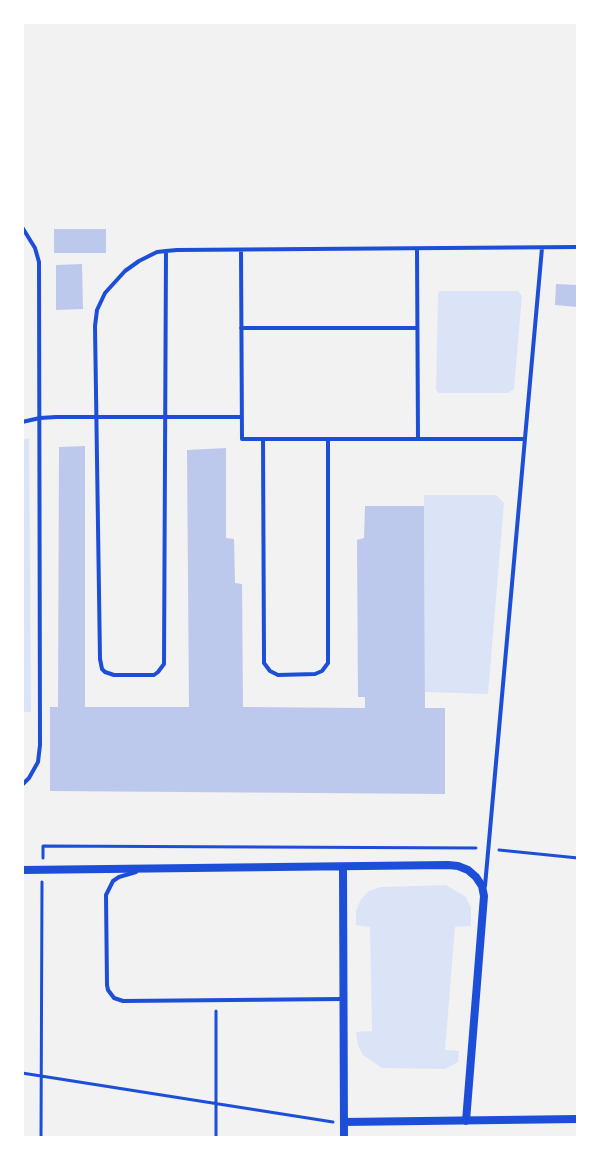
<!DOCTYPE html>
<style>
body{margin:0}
#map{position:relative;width:600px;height:1160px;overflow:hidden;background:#f2f2f2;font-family:Ubuntu,sans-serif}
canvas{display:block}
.frame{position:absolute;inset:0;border:24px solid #fff;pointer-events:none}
</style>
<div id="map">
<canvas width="600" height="1160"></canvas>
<div class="frame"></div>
</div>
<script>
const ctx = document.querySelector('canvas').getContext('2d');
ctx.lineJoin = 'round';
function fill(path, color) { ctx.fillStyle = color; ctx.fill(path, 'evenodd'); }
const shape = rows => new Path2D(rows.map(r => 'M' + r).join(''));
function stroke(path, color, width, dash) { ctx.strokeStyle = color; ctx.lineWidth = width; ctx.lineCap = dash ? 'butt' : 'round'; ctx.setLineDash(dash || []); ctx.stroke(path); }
fill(shape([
 [439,291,518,291,522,296,514,389,508,393,439,393,436,390,438,294],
 [29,438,31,712,22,712,22,440],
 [424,495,496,495,504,503,488,694,425,692],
 [446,885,466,897,471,908,471,926,455,927,445,1050,459,1051,458,1062,445,1069,382,1068,363,1055,358,1045,356,1032,372,1031,370,927,356,925,356,911,361,899,369,891,381,887]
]), '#dbe4f7');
fill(shape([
 [54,229,106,229,106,253,54,253],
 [82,264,83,309,56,310,56,265],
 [556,284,578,285,577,307,555,305],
 [85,446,85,707,189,707,187,450,226,448,226,538,234,539,235,583,242,584,243,707,365,708,365,697,358,697,357,540,364,538,365,506,424,506,425,708,445,708,445,794,50,791,50,707,58,707,59,447]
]), '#bdc9ec');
stroke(shape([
 [499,850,578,858],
 [43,858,43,846,476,848],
 [216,1011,216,1138],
 [22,1073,333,1122],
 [41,1138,42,882]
]), '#1d4ed8', 3);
stroke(shape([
 [22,227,35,248,39,262,40,745,38,762,29,778,22,785],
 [417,249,418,439],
 [241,250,242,439,525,439],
 [166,251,164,664,158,672,154,675,114,675,105,672,102,669,100,659,95,326,97,310,105,293,125,271,139,261,157,252,166,251,177,250,578,247],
 [241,328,417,328],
 [22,422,40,418,56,417,241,417],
 [263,439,264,658,264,663,270,671,278,675,315,674,322,671,328,663,328,439],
 [136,872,119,877,113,881,106,895,107,985,108,990,114,998,123,1001,342,999],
 [485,886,542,248]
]), '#1d4ed8', 4);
stroke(shape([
 [343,867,344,1138],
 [22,870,448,865,458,866,468,870,476,877,482,886,484,896,466,1121],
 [344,1122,578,1119]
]), '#1d4ed8', 8);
</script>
